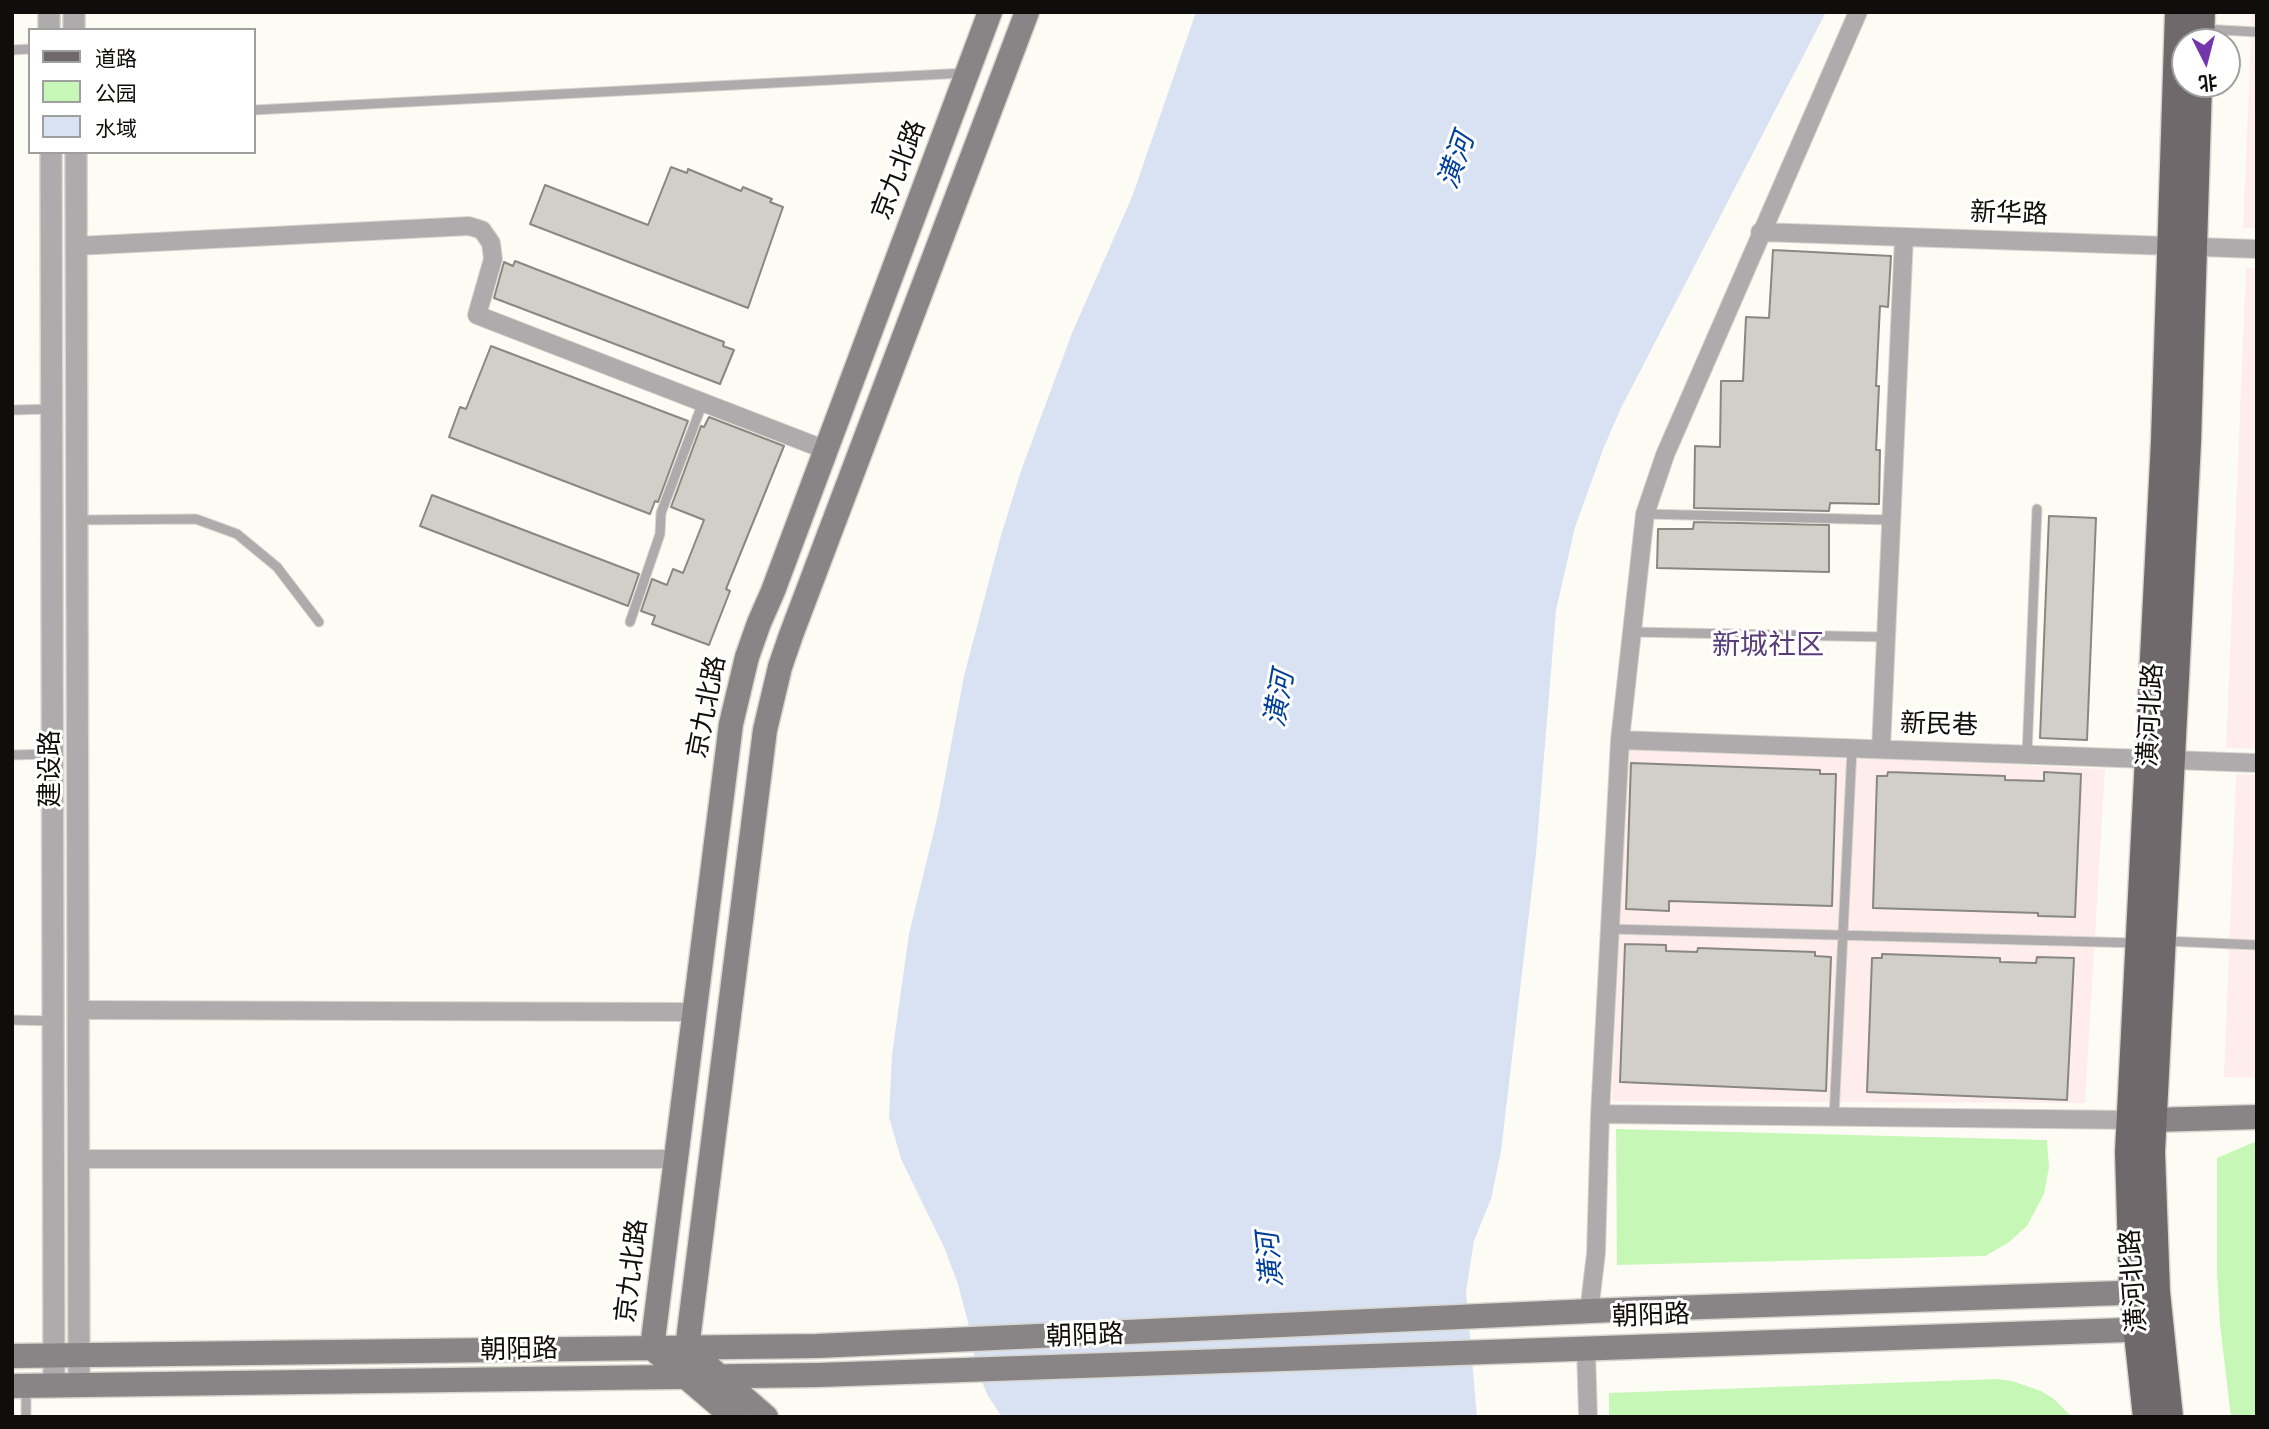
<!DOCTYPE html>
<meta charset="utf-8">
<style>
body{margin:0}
#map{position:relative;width:2269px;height:1429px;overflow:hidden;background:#fdfcf4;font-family:Figtree,"Noto Sans SC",sans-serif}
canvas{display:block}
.frame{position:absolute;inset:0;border:14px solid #0f0e0c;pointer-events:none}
.legend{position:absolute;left:28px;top:28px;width:228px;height:126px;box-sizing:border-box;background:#fff;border:2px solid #9f9f9e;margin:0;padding:9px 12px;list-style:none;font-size:21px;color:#0f0e0c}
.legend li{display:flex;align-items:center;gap:14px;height:35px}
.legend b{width:35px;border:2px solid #9f9f9e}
.north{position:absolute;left:2171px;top:28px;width:70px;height:70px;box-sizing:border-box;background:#fff;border:2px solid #9f9f9e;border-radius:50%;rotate:174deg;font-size:19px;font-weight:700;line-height:28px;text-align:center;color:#0f0e0c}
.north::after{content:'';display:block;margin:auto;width:24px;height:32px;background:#7336ab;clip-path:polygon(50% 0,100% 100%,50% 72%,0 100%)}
</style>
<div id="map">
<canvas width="2269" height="1429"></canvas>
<div class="frame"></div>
<ul class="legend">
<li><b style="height:9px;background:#6f696b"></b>道路</li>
<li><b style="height:19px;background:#c6f7b7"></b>公园</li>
<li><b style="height:19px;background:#d8e2f3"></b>水域</li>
</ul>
<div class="north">北</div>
</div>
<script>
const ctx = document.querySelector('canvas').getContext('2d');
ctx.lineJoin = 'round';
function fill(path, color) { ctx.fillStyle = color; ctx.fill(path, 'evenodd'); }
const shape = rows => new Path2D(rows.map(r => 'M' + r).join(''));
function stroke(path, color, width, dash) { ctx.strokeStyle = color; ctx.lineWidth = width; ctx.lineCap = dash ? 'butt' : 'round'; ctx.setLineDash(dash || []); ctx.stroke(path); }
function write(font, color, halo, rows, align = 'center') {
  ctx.font = font + ' Figtree,"Noto Sans SC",sans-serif'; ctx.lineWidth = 6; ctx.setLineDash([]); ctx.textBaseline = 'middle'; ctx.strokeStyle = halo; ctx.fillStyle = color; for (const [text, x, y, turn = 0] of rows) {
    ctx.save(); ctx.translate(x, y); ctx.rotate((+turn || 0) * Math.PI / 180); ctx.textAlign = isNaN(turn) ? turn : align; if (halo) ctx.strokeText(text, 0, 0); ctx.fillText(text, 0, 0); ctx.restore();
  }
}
fill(shape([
 [2252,12,2257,12,2257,229,2243,228],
 [2246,268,2257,269,2257,749,2226,748],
 [1627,746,2105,769,2085,1103,1612,1101],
 [2236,774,2257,775,2257,1078,2224,1077]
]), '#feedeb');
fill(shape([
 [1616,1129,2047,1140,2049,1167,2044,1194,2027,1226,2008,1243,1985,1256,1617,1265],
 [2257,1141,2257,1417,2231,1417,2220,1324,2217,1271,2217,1158],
 [1997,1379,2012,1381,2041,1391,2054,1399,2072,1417,1609,1417,1609,1393]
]), '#c6f7b7');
fill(shape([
 [1196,12,1826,12,1621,408,1604,447,1575,527,1556,610,1536,854,1501,1151,1491,1199,1474,1241,1466,1292,1477,1417,1002,1417,988,1396,977,1370,968,1322,958,1284,944,1247,901,1159,889,1117,892,1055,909,934,938,814,964,676,1000,539,1021,471,1072,333,1132,197]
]), '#d8e2f3');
const building = shape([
 [671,167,687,173,688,169,741,191,743,187,772,199,770,202,783,207,748,308,530,224,545,185,648,225,671,167],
 [1773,250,1891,256,1888,307,1880,306,1876,386,1879,386,1876,450,1880,450,1879,504,1830,503,1829,511,1694,508,1695,446,1720,447,1721,381,1743,381,1746,317,1769,318,1773,250],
 [515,261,724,342,723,346,734,350,720,384,494,298,504,262,513,266,515,261],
 [491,346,688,421,658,502,655,501,650,514,449,437,460,407,466,409,491,346],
 [709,417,784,446,726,589,730,591,709,645,652,624,655,616,641,611,652,579,667,585,673,569,683,573,704,520,671,507,701,426,704,427,709,417],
 [432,495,639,574,628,606,420,526,432,495],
 [2049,516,2096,518,2087,740,2040,738,2049,516],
 [1694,522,1829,525,1829,572,1657,568,1658,529,1693,529,1694,522],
 [1631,763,1820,770,1820,774,1836,774,1832,906,1669,901,1669,911,1626,909,1631,763],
 [1888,772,2005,776,2005,780,2044,781,2044,772,2081,774,2075,917,2038,916,2038,913,1873,908,1877,776,1887,776,1888,772],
 [1625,944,1666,945,1666,951,1697,952,1698,948,1815,952,1815,956,1831,957,1826,1091,1620,1082,1625,944],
 [1882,954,2000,958,2000,962,2036,963,2037,957,2074,958,2067,1100,1867,1092,1872,958,1882,958,1882,954]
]);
fill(building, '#d1cfc8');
stroke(building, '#888780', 2);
const service = shape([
 [2203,29,2257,32],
 [12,50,30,49],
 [254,110,965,73],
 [12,410,50,409],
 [1645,514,1891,520],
 [78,520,196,519,237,534,277,567,319,622],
 [630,622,660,534,661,513,703,402],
 [1632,632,1886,637],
 [12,755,51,754],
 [2027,755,2037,509],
 [1610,929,2137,943],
 [2164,941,2257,945],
 [12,1020,52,1021],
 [1834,1117,1852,749],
 [26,1417,26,1388]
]);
const minor = shape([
 [1760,232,2257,249],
 [77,246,469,226,482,230,491,243,493,259,477,315,826,450],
 [1620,740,2257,763],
 [1881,749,1904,237],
 [79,1010,695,1012],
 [1600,1114,2130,1120],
 [79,1159,676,1159],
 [1589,1312,1596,1253,1600,1114,1620,740,1645,514,1665,455,1858,12],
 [1586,1348,1588,1417]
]);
const tertiary = shape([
 [49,12,49,30],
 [74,12,74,30],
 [51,152,54,1386],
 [76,152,79,1385]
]);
const secondary = shape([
 [2152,1120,2257,1117],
 [12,1356,817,1346,1613,1310,2151,1292],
 [12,1386,818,1375,2155,1329],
 [733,1417,652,1348,731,724,747,657,759,623,773,591,990,12],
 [766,1417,687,1348,765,730,780,667,791,635,1027,12]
]);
const primary = shape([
 [2200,42,2201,12],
 [2147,1417,2133,1288,2129,1152,2165,441,2179,12],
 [2169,1417,2156,1292,2151,1152,2187,442,2198,84]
]);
stroke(service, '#d7d6cf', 11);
stroke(minor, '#d7d6cf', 20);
stroke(tertiary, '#d7d6cf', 24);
stroke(secondary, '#d7d6cf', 27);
stroke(primary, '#d7d6cf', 31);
stroke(service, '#afabac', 9);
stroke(minor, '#afabac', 18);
stroke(tertiary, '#afabac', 21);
stroke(secondary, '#898486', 24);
stroke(primary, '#6f696b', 28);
write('26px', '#0f0e0c', '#fff', [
 ["京九北路",899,170,-69],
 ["新华路",2009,214,2],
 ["京九北路",707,707,-79],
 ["潢河北路",2151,715,-87],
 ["新民巷",1939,725,2],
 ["建设路",50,769,-90],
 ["京九北路",632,1271,-83],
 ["潢河北路",2134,1281,-94],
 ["朝阳路",1651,1316,-2],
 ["朝阳路",1085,1336,-2],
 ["朝阳路",519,1350,-1]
]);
write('italic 28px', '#003f9a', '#fff', [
 ["潢河",1457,161,-71],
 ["潢河",1280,699,-80],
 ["潢河",1271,1260,-96]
]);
write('28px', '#593d78', '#fff', [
 ["新城社区",1768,646]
]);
</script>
